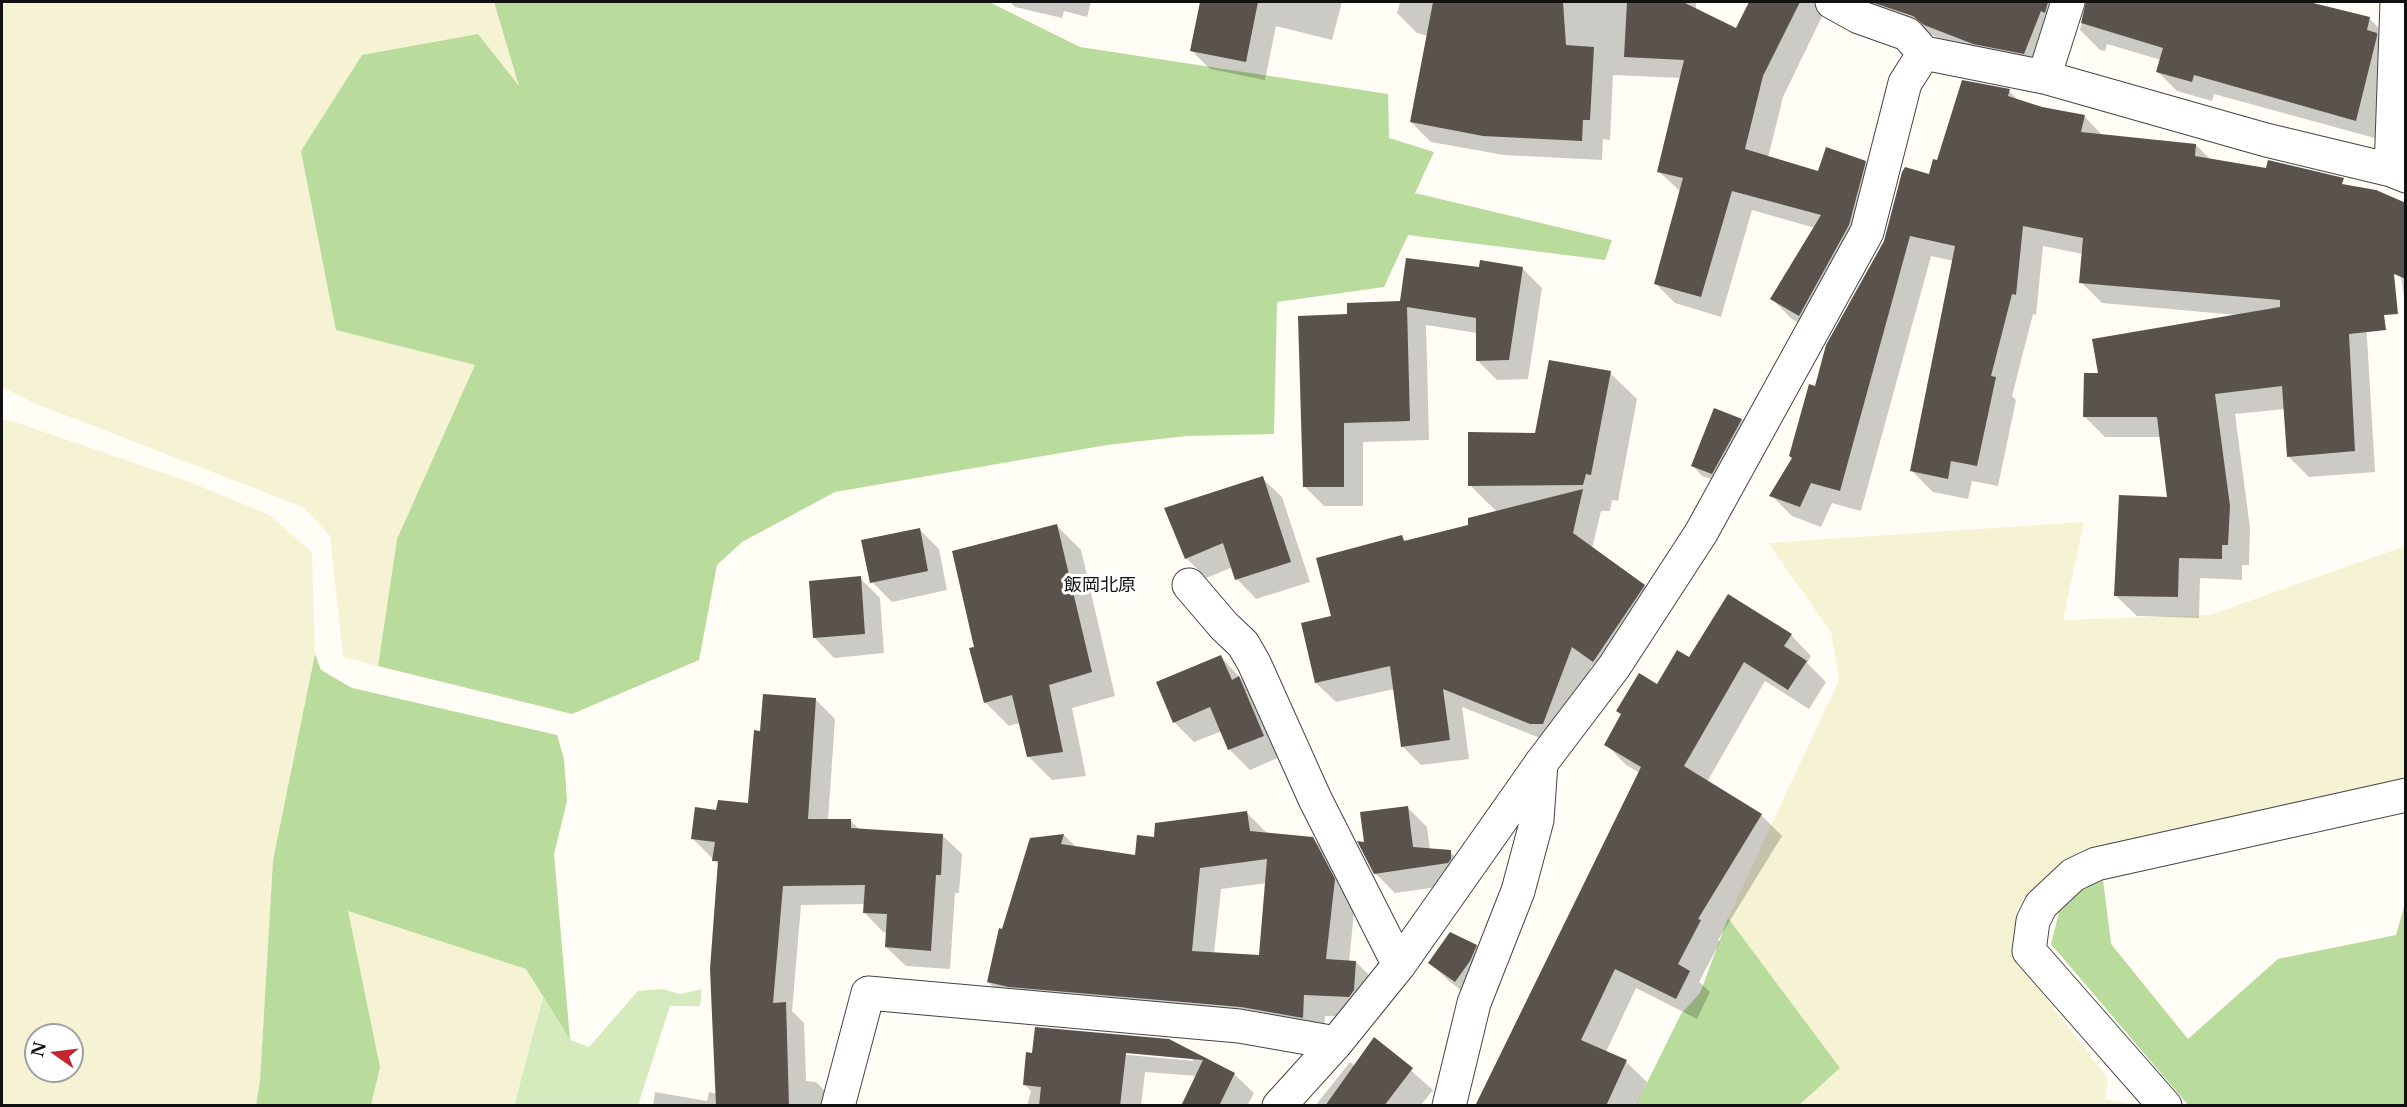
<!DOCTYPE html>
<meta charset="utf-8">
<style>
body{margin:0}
#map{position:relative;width:2407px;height:1107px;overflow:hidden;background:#fffdf5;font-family:"Libre Baskerville",serif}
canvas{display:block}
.frame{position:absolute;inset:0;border:3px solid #111;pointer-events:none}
.north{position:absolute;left:24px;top:1023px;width:60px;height:60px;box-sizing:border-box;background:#fff;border:2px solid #a0a0a0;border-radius:50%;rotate:284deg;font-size:16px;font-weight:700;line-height:24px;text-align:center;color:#111}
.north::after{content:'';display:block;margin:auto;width:21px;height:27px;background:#c4262e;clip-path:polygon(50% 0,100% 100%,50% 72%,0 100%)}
</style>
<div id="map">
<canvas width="2407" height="1107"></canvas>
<div class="frame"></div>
<div class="north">N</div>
</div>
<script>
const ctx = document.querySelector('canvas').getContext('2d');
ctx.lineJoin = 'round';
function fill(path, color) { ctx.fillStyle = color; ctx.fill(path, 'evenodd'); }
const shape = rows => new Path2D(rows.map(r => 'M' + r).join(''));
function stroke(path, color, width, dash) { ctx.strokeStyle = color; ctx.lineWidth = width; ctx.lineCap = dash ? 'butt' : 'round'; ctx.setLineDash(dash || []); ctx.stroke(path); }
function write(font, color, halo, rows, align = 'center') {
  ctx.font = font + ' "Libre Baskerville","Noto Sans JP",serif'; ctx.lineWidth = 6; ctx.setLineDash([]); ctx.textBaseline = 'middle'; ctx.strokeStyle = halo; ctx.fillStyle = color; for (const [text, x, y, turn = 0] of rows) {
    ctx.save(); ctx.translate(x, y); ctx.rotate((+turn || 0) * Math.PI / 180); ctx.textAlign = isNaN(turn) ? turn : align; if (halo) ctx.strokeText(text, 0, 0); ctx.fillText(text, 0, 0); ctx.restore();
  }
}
fill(shape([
 [2,2,494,2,520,88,336,330,476,365,397,539,378,666,343,657,330,536,303,507,34,403,2,387],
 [2,420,12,421,187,481,268,514,312,552,315,654,273,860,260,1081,256,1105,2,1106],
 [36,1035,72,1035,72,1071,36,1071],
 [2084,522,2063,620,2210,615,2405,546,2405,781,2079,851,2017,908,2013,955,2108,1079,2105,1099,2139,1105,1799,1105,1840,1068,1728,918,1839,680,1831,632,1768,543],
 [347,910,526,969,543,997,514,1105,371,1105,380,1067]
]), '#f6f3d4');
fill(shape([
 [662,989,680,994,702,989,700,1006,670,1006,638,1105,514,1106,543,997,570,1040,589,1047,638,991]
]), '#d5ebbd');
fill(shape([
 [494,2,989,2,1080,47,1388,94,1389,138,1434,152,1415,193,1612,240,1605,260,1408,235,1384,287,1277,302,1274,434,1187,436,1107,445,835,492,742,542,717,565,699,660,572,714,378,666,397,539,475,365,336,330,301,151,362,55,478,34,519,86],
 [315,654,321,670,352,688,557,735,564,759,567,801,554,854,570,1040,526,969,348,911,380,1067,371,1105,256,1105,260,1081,273,860],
 [2102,871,2111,944,2188,1039,2278,959,2396,935,2405,903,2405,1105,2188,1105,2051,944,2059,912],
 [1728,918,1840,1068,1799,1105,1636,1105,1681,1014,1700,993]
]), '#b9dc9c');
fill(shape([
 [1010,2,1091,2,1087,17,1064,11,1062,18,1015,7],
 [1201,2,1342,2,1332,40,1276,26,1265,80,1210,69,1191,50],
 [1400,2,1696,2,1696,10,1737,30,1751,2,1829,2,1783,97,1768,158,1819,173,1865,162,1885,182,1819,335,1792,319,1772,299,1815,228,1752,210,1721,317,1675,303,1655,283,1681,192,1658,171,1681,78,1613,75,1610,140,1603,139,1602,160,1504,155,1431,142,1411,122,1428,36,1417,33,1397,13],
 [1859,2,2307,2,2370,19,2390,39,2393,143,2214,94,2212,101,2177,91,2157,71,2161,60,2107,44,2105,51,2100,50,2080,30,2087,3,2075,8,2044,73,1946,45,1935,36,1888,19],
 [2009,91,2020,102,2084,116,2103,136,2196,145,2211,160,2359,204,2375,472,2309,477,2288,456,2285,409,2235,414,2250,528,2249,565,2242,565,2242,580,2200,578,2199,618,2137,616,2116,596,2169,499,2161,437,2105,437,2084,416,2099,374,2237,315,2102,303,2081,282,2083,254,2043,246,2036,315,2033,314,2012,396,2016,400,1998,486,1972,481,1968,499,1933,492,1912,471,1954,261,1931,256,1861,511,1832,503,1821,527,1792,516,1771,495,1793,458,1816,388,1938,161],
 [2392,206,2406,212,2406,314],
 [1522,268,1542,288,1528,379,1497,380,1478,361,1477,333,1426,325,1429,440,1363,442,1363,506,1324,506,1305,487,1349,315,1401,303,1480,269],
 [1610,373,1637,399,1618,501,1612,500,1610,511,1601,511,1592,549,1644,586,1663,605,1613,680,1592,665,1563,742,1550,742,1462,707,1469,759,1421,765,1402,746,1394,689,1336,702,1316,683,1332,617,1402,537,1406,542,1470,526,1497,512,1470,485,1537,434],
 [1715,410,1742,420,1751,430,1722,483,1702,476,1693,466],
 [1262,478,1282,497,1310,582,1256,599,1237,579,1233,567,1206,578,1186,558],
 [1057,526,1081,550,1115,696,1072,708,1086,776,1052,780,1028,756,1020,723,1009,726,985,702],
 [919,529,939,549,947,590,892,602,872,582],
 [860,578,880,598,884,653,834,658,815,638],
 [1791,635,1811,656,1807,663,1826,682,1809,709,1765,681,1707,782,1761,815,1782,836,1718,940,1720,942,1699,982,1710,992,1697,1019,1636,988,1606,1052,1626,1062,1647,1082,1636,1106,1483,1106,1640,773,1626,765,1606,744,1622,715,1618,711,1657,686,1690,659],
 [1221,657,1259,698,1282,756,1250,770,1230,750,1222,731,1194,742,1174,722],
 [816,700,835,719,828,821,851,821,860,830,942,835,962,854,959,893,955,893,950,969,906,966,886,947,888,932,883,932,864,912,865,904,801,905,792,1011,804,1023,806,1081,816,1082,835,1101,835,1106,653,1106,655,1092,707,1101,709,1092,717,1094,720,866,693,839,718,812,750,805,761,732],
 [1407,807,1427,827,1430,850,1450,852,1470,871,1467,883,1395,893,1375,873,1366,843],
 [1247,813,1268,834,1312,838,1334,860,1355,902,1349,962,1356,962,1377,983,1370,1018,1325,1016,1324,1039,1010,1003,988,982,1031,839,1064,835,1077,848,1137,856,1155,838],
 [1267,883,1260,956,1214,953,1221,889],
 [1476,946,1496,966,1476,1001,1450,982,1430,963],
 [1375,1039,1433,1090,1420,1106,1315,1106,1350,1062,1355,1066],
 [1168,1040,1234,1074,1254,1093,1247,1106,1182,1106,1197,1076,1145,1072,1141,1106,1027,1106,1031,1091,1024,1084,1027,1054],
 [1119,1051,1190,1058,1194,1061,1118,1054]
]), '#0003');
fill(shape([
 [1200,2,1258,2,1246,62,1190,51],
 [1433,2,1563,2,1566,45,1594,47,1590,120,1583,120,1582,141,1483,136,1410,122],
 [1627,2,1683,2,1736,28,1749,2,1800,2,1763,76,1745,149,1818,171,1826,147,1866,161,1849,225,1799,316,1770,299,1821,215,1732,191,1701,297,1654,284,1683,178,1657,172,1684,60,1624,57],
 [1871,2,2048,2,2045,13,2041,11,2024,54,1973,44,1924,25,1913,16],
 [2086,2,2309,2,2370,17,2367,30,2377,33,2377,36,2356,121,2194,75,2192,82,2156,72,2163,48,2081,23],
 [1962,80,2010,89,2008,96,2042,107,2085,115,2081,132,2196,144,2195,156,2266,168,2268,160,2344,178,2342,184,2376,190,2406,203,2406,279,2394,274,2398,314,2384,315,2386,330,2349,334,2355,451,2287,457,2282,386,2215,394,2230,506,2228,545,2222,545,2222,559,2179,558,2178,597,2114,596,2119,495,2167,497,2157,417,2083,417,2084,373,2098,373,2092,339,2280,307,2280,300,2079,283,2083,238,2023,226,2016,295,2012,294,1991,376,1996,377,1977,466,1951,461,1948,479,1910,471,1955,246,1910,236,1840,491,1811,483,1800,507,1769,496,1792,458,1789,456,1809,384,1815,386,1826,345,1884,241,1902,172,1905,167,1929,174,1933,159,1937,160],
 [1406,258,1479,267,1480,260,1523,267,1509,360,1476,361,1476,318,1407,307,1410,421,1344,423,1344,487,1303,487,1298,316,1347,314,1347,303,1400,301],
 [1549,360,1611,371,1591,475,1586,474,1583,485,1468,486,1468,432,1535,433],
 [1714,408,1742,419,1712,474,1691,466],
 [1263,476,1291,562,1235,580,1223,543,1185,559,1164,508],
 [1583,489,1573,533,1645,585,1593,662,1572,647,1543,724,1530,724,1443,689,1450,740,1401,747,1390,666,1315,683,1301,623,1331,616,1316,558,1402,535,1404,541,1468,525,1468,518],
 [1057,524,1092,672,1049,685,1063,752,1027,757,1012,695,984,703,969,648,974,647,952,551],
 [920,528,928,571,870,583,861,540],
 [861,576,865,634,813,638,809,581],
 [1728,594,1792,634,1784,646,1807,661,1788,690,1744,662,1684,766,1762,814,1698,919,1701,920,1678,964,1690,971,1676,999,1615,969,1581,1040,1627,1060,1606,1106,1475,1106,1641,767,1604,745,1621,714,1616,711,1639,673,1657,684,1677,650,1689,657],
 [1221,655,1232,680,1239,676,1264,736,1228,750,1210,707,1173,723,1156,682],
 [763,694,816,698,808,819,851,819,851,828,943,834,941,875,936,875,931,951,885,947,887,914,863,913,865,885,783,886,773,1003,786,1002,789,1106,716,1106,710,969,718,861,712,861,715,842,691,839,695,807,716,810,718,800,748,803,754,730,760,731],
 [1408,806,1413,847,1451,850,1451,859,1448,863,1374,874,1357,841,1364,842,1360,812],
 [1247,811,1250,831,1313,837,1335,879,1326,959,1356,961,1354,990,1349,997,1304,995,1303,1018,1241,1007,1009,987,987,982,999,928,1002,929,1030,838,1064,834,1061,844,1135,855,1137,835,1154,837,1155,823],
 [1267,859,1259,955,1192,951,1200,868],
 [1450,932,1477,945,1470,961,1455,982,1428,963],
 [1035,1027,1169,1039,1235,1073,1219,1106,1181,1106,1203,1060,1126,1053,1120,1106,1039,1106,1041,1087,1023,1085,1026,1052,1032,1053],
 [1374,1037,1413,1068,1384,1106,1325,1106]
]), '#5a524d');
const minor = shape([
 [1832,2,1859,17,1907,34,1924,53,2044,77,2266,140,2391,170,2406,176],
 [2044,77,2068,2],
 [2391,170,2397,2],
 [1189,585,1224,626,1243,644,1254,663,1315,799,1399,965],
 [838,1106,868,993,1239,1026,1336,1043],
 [1279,1106,1336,1043,1399,965,1542,762,1614,667,1701,533,1867,232,1905,83,1924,53],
 [1449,1106,1474,1003,1518,891,1537,820,1541,763],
 [2165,1106,2029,951,2033,921,2041,905,2073,875,2096,864,2406,795]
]);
stroke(minor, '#444', 35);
stroke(minor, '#fff', 33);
write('18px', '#111', '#fff', [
 ["飯岡北原",1100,586]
]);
</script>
